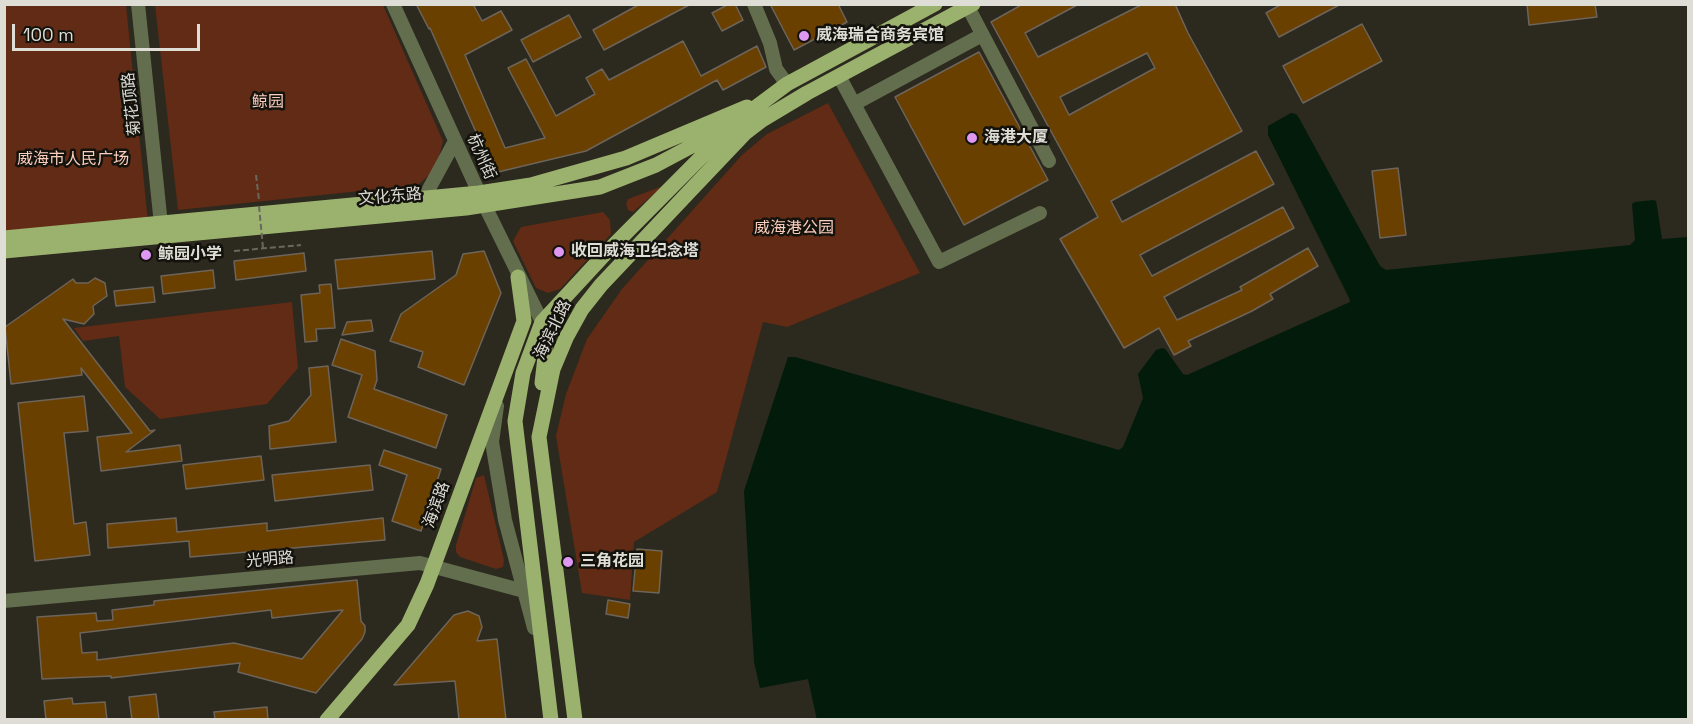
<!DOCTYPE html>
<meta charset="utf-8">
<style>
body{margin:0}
#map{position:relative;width:1693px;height:724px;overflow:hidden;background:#2c291e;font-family:"Space Grotesk",sans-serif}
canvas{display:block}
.frame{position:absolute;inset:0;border:6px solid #deddd6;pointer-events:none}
.scale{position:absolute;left:12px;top:24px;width:188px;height:27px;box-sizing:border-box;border:3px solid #deddd6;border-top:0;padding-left:8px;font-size:18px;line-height:21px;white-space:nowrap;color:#deddd6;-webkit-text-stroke:4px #13120d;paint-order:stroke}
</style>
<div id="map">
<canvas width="1693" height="724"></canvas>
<div class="frame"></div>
<div class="scale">100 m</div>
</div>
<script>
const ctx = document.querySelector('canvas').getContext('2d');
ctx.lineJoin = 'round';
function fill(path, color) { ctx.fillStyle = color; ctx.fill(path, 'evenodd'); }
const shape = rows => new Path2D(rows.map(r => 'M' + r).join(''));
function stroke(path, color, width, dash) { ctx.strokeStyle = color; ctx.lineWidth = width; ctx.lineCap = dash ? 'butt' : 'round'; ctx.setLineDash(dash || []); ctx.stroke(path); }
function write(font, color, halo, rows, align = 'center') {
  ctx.font = font + ' "Space Grotesk","Noto Sans SC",sans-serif'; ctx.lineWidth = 5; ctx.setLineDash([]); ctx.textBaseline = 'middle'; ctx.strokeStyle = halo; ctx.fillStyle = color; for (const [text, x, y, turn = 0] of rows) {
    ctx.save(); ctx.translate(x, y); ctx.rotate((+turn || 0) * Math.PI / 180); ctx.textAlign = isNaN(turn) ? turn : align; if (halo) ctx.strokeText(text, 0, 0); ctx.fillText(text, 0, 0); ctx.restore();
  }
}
fill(shape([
 [5,5,126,5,148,222,5,236],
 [155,5,383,5,443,141,436,169,418,185,178,210],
 [828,103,920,273,787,327,763,322,717,492,634,542,630,600,582,593,556,436,566,394,587,339,622,289,742,155,767,134],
 [663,186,633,212,628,210,626,204,628,199],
 [603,212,610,220,611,234,560,289,548,293,536,288,513,241,521,227],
 [292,302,298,368,267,404,160,419,125,387,119,336,83,341,74,328],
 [484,475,504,560,503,567,496,569,460,557,456,552,456,545,476,478]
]), '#612b15');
fill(shape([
 [1291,113,1296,114,1299,118,1380,266,1386,270,1630,245,1635,240,1632,204,1635,202,1653,200,1656,201,1657,206,1662,239,1688,237,1688,719,817,720,808,679,760,688,754,662,744,491,788,357,795,357,1119,450,1123,447,1143,398,1138,374,1156,350,1163,348,1166,350,1183,374,1187,375,1350,302,1349,298,1268,135,1268,126]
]), '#031b0a');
const building = shape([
 [416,4,473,4,482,21,501,11,512,30,465,55,505,148,545,138,508,68,526,59,556,116,595,94,586,78,602,69,609,80,683,41,701,76,757,46,766,67,723,90,717,80,586,151,494,173,430,28,429,29,416,4],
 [640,4,691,4,604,50,593,30,640,4],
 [729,4,735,4,743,20,722,31,712,13,729,4],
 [770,4,838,4,847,22,794,50,770,4],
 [1023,4,1079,4,1025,33,1038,57,1143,4,1175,4,1188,33,1242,131,1111,201,1122,222,1256,151,1274,184,1140,255,1152,276,1283,207,1294,228,1164,297,1177,320,1242,290,1240,287,1308,248,1318,266,1270,294,1273,299,1252,311,1188,341,1191,346,1174,355,1159,328,1124,348,1060,239,1098,217,991,22,1023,4],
 [1147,53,1155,68,1069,115,1060,97,1147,53],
 [1282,4,1341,4,1279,37,1266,13,1282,4],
 [1527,4,1595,4,1597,17,1529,25,1527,4],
 [569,15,581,37,533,62,521,40,569,15],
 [1362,24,1382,61,1303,103,1283,66,1362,24],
 [979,52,1048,180,964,225,895,97,979,52],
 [1398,168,1406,235,1380,238,1372,171,1398,168],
 [432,251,435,279,338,289,335,260,432,251],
 [484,251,501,293,464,385,418,367,423,352,390,341,401,314,456,275,463,254,484,251],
 [304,253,306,271,236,280,234,261,304,253],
 [213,270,215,288,163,294,161,276,213,270],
 [95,278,105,283,107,296,93,306,94,314,84,324,63,319,150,431,155,430,126,452,180,445,182,461,101,471,97,437,132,433,81,368,82,375,11,384,5,327,73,279,76,283,88,283,95,278],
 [331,284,335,328,316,329,317,341,305,342,301,295,320,293,319,285,331,284],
 [153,287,155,302,116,306,114,291,153,287],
 [371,320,373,331,342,335,347,322,371,320],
 [341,339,375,351,377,380,374,389,447,415,436,448,348,417,362,375,332,365,341,339],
 [328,366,336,442,270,449,269,426,289,421,311,395,309,368,328,366],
 [84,396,88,431,64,433,74,524,86,522,90,555,35,561,18,403,84,396],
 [384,450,441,469,421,531,392,521,407,475,379,465,384,450],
 [261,456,264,480,186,489,183,465,261,456],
 [370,465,373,490,275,501,272,475,370,465],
 [176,518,177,532,267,523,267,531,383,518,385,540,190,557,189,541,108,548,107,524,176,518],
 [637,549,662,551,659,593,633,591,637,549],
 [357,580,361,621,365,626,365,632,362,639,316,693,238,672,240,663,111,678,111,676,42,679,37,617,96,613,97,621,113,620,112,610,154,605,154,601,357,580],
 [271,610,272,618,343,610,302,659,234,643,97,660,97,652,82,653,80,633,271,610],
 [608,600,630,604,628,618,606,614,608,600],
 [468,611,479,616,482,627,477,641,497,639,506,720,459,720,455,681,394,685,454,615,468,611],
 [156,694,159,720,132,720,129,697,156,694],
 [72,698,73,704,105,702,107,720,46,720,44,701,72,698],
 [267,707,268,720,215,720,214,712,267,707]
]);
fill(building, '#6a4000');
stroke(building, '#6d645a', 1.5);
stroke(shape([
 [256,175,259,200],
 [234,251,301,245]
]), '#6a685e', 2, [6, 3]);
stroke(shape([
 [138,4,162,234],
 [393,4,485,206,542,322],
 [754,4,770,43,776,69,787,84],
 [968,7,1049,161],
 [839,76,939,262,1040,213],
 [854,104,982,35],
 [424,198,455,141],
 [497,406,492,442,505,520,534,628],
 [4,601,420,563,535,594]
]), '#626e4d', 14);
stroke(shape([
 [4,238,479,193,531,185,626,158,747,107],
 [4,251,466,208,600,187,656,165,720,131],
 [542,383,545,357,545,338,542,323],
 [327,720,408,625,427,584,524,321,518,277],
 [551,720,515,421,523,373,542,322,604,255,736,122,787,84,935,4],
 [575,720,539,437,553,369,566,338,582,309,601,285,687,194,745,133,762,120,807,93,973,4]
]), '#9bb26e', 15);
stroke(shape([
 [259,206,263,248]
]), '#6a685e', 2, [6, 3]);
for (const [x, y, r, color] of [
 [804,36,6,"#de98f2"],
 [972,138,6,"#de98f2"],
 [559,252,6,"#de98f2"],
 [146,255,6,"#de98f2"],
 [568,562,6,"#de98f2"]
]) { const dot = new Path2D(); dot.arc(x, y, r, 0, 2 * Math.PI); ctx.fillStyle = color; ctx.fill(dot); stroke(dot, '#13120d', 2); }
write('bold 16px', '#deddd6', '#13120d', [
 ["威海瑞合商务宾馆",816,36],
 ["海港大厦",984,138],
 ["收回威海卫纪念塔",571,252],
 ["鲸园小学",158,255],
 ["三角花园",580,562]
], 'left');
write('16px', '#fbcdbc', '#13120d', [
 ["鲸园",268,103],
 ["威海市人民广场",73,160],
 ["威海港公园",794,229]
]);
write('16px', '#deddd6', '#13120d', [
 ["菊花顶路",132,104,-96],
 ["杭州街",481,157,66],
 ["文化东路",390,197,-5],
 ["海滨北路",553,330,-64],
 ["海滨路",437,505,-70],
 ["光明路",270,560,-5]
]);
</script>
